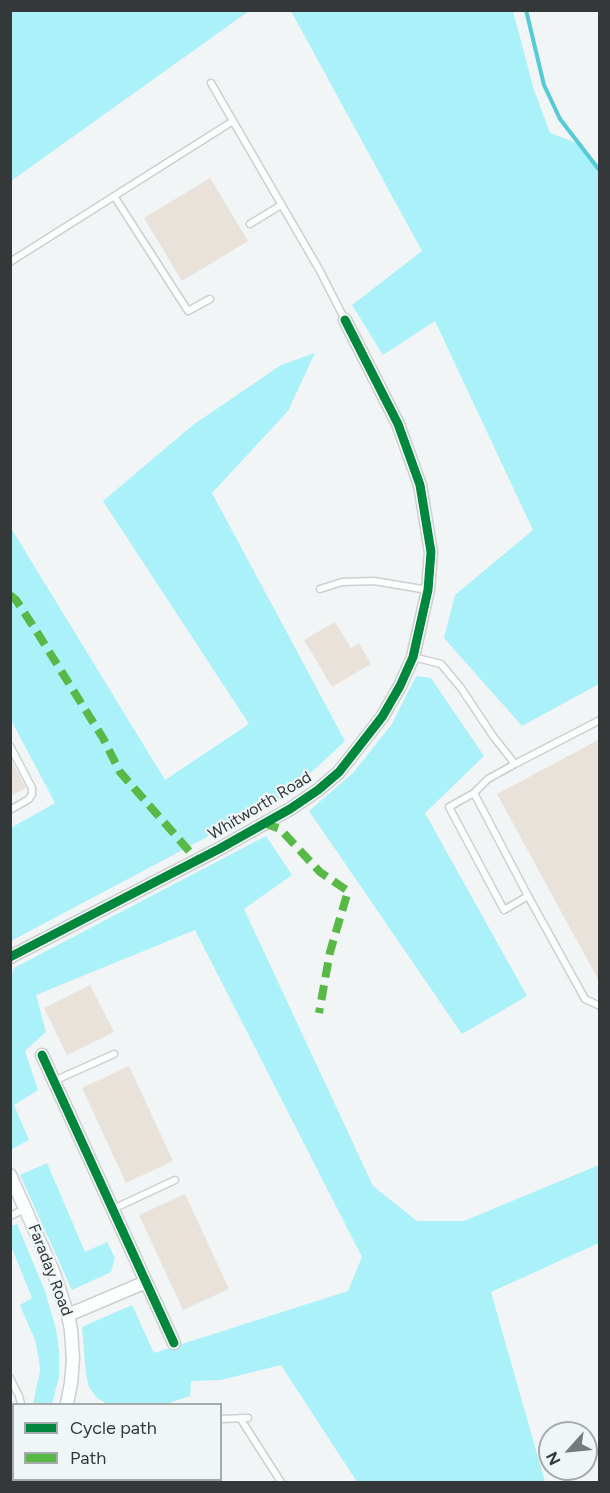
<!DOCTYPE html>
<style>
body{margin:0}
#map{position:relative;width:610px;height:1493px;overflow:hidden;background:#f1f5f5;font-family:Figtree,sans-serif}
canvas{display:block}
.frame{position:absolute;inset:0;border:12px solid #353838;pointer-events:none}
.legend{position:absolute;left:12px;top:1403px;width:210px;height:78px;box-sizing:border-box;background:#eff6f7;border:2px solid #a5aaab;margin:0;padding:8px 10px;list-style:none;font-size:18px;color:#353838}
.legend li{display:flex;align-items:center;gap:12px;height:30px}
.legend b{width:30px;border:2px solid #a5aaab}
.north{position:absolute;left:538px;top:1421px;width:60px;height:60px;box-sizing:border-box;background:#eff6f7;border:2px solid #a5aaab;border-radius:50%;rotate:243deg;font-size:16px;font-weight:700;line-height:24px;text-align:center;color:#353838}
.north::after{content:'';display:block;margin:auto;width:21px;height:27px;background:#777a7a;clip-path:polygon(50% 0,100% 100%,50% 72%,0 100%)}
</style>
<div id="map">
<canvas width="610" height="1493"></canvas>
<div class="frame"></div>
<ul class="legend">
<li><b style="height:8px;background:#00873e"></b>Cycle path</li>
<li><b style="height:8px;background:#58b947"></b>Path</li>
</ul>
<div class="north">N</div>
</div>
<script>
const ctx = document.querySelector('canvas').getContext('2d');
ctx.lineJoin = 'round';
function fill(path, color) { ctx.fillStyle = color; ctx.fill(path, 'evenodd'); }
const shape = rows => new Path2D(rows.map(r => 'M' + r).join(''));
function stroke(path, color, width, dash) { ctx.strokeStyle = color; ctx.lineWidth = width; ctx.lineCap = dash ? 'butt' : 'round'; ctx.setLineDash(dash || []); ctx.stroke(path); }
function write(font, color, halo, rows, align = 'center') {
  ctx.font = font + ' Figtree,sans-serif'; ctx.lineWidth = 4.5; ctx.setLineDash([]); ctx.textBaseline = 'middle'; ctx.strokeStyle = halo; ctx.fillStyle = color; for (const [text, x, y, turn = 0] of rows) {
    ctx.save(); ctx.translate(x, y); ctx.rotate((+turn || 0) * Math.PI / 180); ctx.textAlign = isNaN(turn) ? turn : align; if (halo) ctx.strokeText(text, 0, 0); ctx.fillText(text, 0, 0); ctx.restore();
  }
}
fill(shape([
 [11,10,249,10,249,11,11,181],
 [291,11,513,11,534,90,550,133,579,144,599,172,599,684,522,726,444,638,455,595,533,530,435,321,383,355,352,305,422,251],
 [315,353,288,411,212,493,345,741,288,794,11,941,11,828,55,803,11,720,11,528,165,780,249,724,103,501,193,425,281,365],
 [416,676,431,678,484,756,425,813,527,996,462,1034,309,811,353,773,392,724],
 [266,836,292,875,244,909,373,1186,417,1221,464,1221,599,1165,599,1243,491,1292,545,1482,357,1482,281,1365,221,1380,191,1381,190,1396,166,1404,107,1404,96,1397,89,1387,86,1375,82,1327,132,1305,154,1353,348,1291,362,1257,195,930,36,995,46,1032,25,1051,38,1090,14,1105,29,1140,12,1149,10,1146,10,979,14,968],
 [47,1163,85,1252,107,1242,115,1258,111,1272,72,1290,20,1175],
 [17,1224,45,1291,56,1329,59,1350,59,1377,52,1404,33,1404,40,1371,39,1360,35,1340,20,1305,32,1298,11,1246,11,1226]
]), '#aaf1f9');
stroke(shape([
 [526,10,544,85,560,119,600,171]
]), '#54cbd6', 4);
fill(shape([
 [210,178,248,241,182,281,144,218],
 [335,622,351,648,359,643,371,664,332,687,304,640],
 [600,739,600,983,497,794],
 [10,758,26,788,10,796],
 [90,985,114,1032,67,1055,44,1008],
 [129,1066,173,1161,126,1183,82,1088],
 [185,1194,229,1289,183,1310,139,1215]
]), '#e9e2db');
const service = shape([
 [211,83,320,271,345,320],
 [114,196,188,311,210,299],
 [250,224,281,205],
 [10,262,233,121],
 [320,589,342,582,374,581,428,590],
 [413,657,441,664,461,688,493,736,515,764],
 [10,746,32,788,32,794,29,799,10,810],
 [474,793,528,896,504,910,449,807,474,793,488,779,515,764,600,720],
 [528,896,585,999,600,1006],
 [54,1081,114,1054],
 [113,1209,175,1180],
 [10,1216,25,1209],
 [10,1378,19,1396,21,1404],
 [240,1418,281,1482],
 [220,1419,248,1418],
 [10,1432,14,1428],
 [105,1480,107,1482]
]);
const minor = shape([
 [10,957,219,849,290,809,318,790,339,772,382,717,400,686,413,657,428,590,431,552,420,485,398,424,345,320],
 [42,1055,174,1343],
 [10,1175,53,1271,68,1315,71,1330,73,1359,71,1383,67,1404],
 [68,1315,146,1282],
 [170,1480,172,1482],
 [25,1482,28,1480]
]);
stroke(service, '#cdd0d0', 9);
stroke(minor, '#cdd0d0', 15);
stroke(service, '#fdfefe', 6);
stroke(minor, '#fdfefe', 12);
stroke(shape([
 [10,595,16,600,35,629,103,738,120,772,197,860],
 [264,823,280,829,320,872,348,891,330,952,319,1013]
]), '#58b947', 8, [15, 8]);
stroke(shape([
 [10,957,219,849,290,809,318,790,339,772,382,717,400,686,413,657,428,590,431,552,420,485,398,424,345,320],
 [42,1055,174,1343]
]), '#00873e', 9);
write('16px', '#353838', '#eff6f7', [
 ["Whitworth Road",260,806,-31],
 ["Faraday Road",50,1270,69]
]);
</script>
